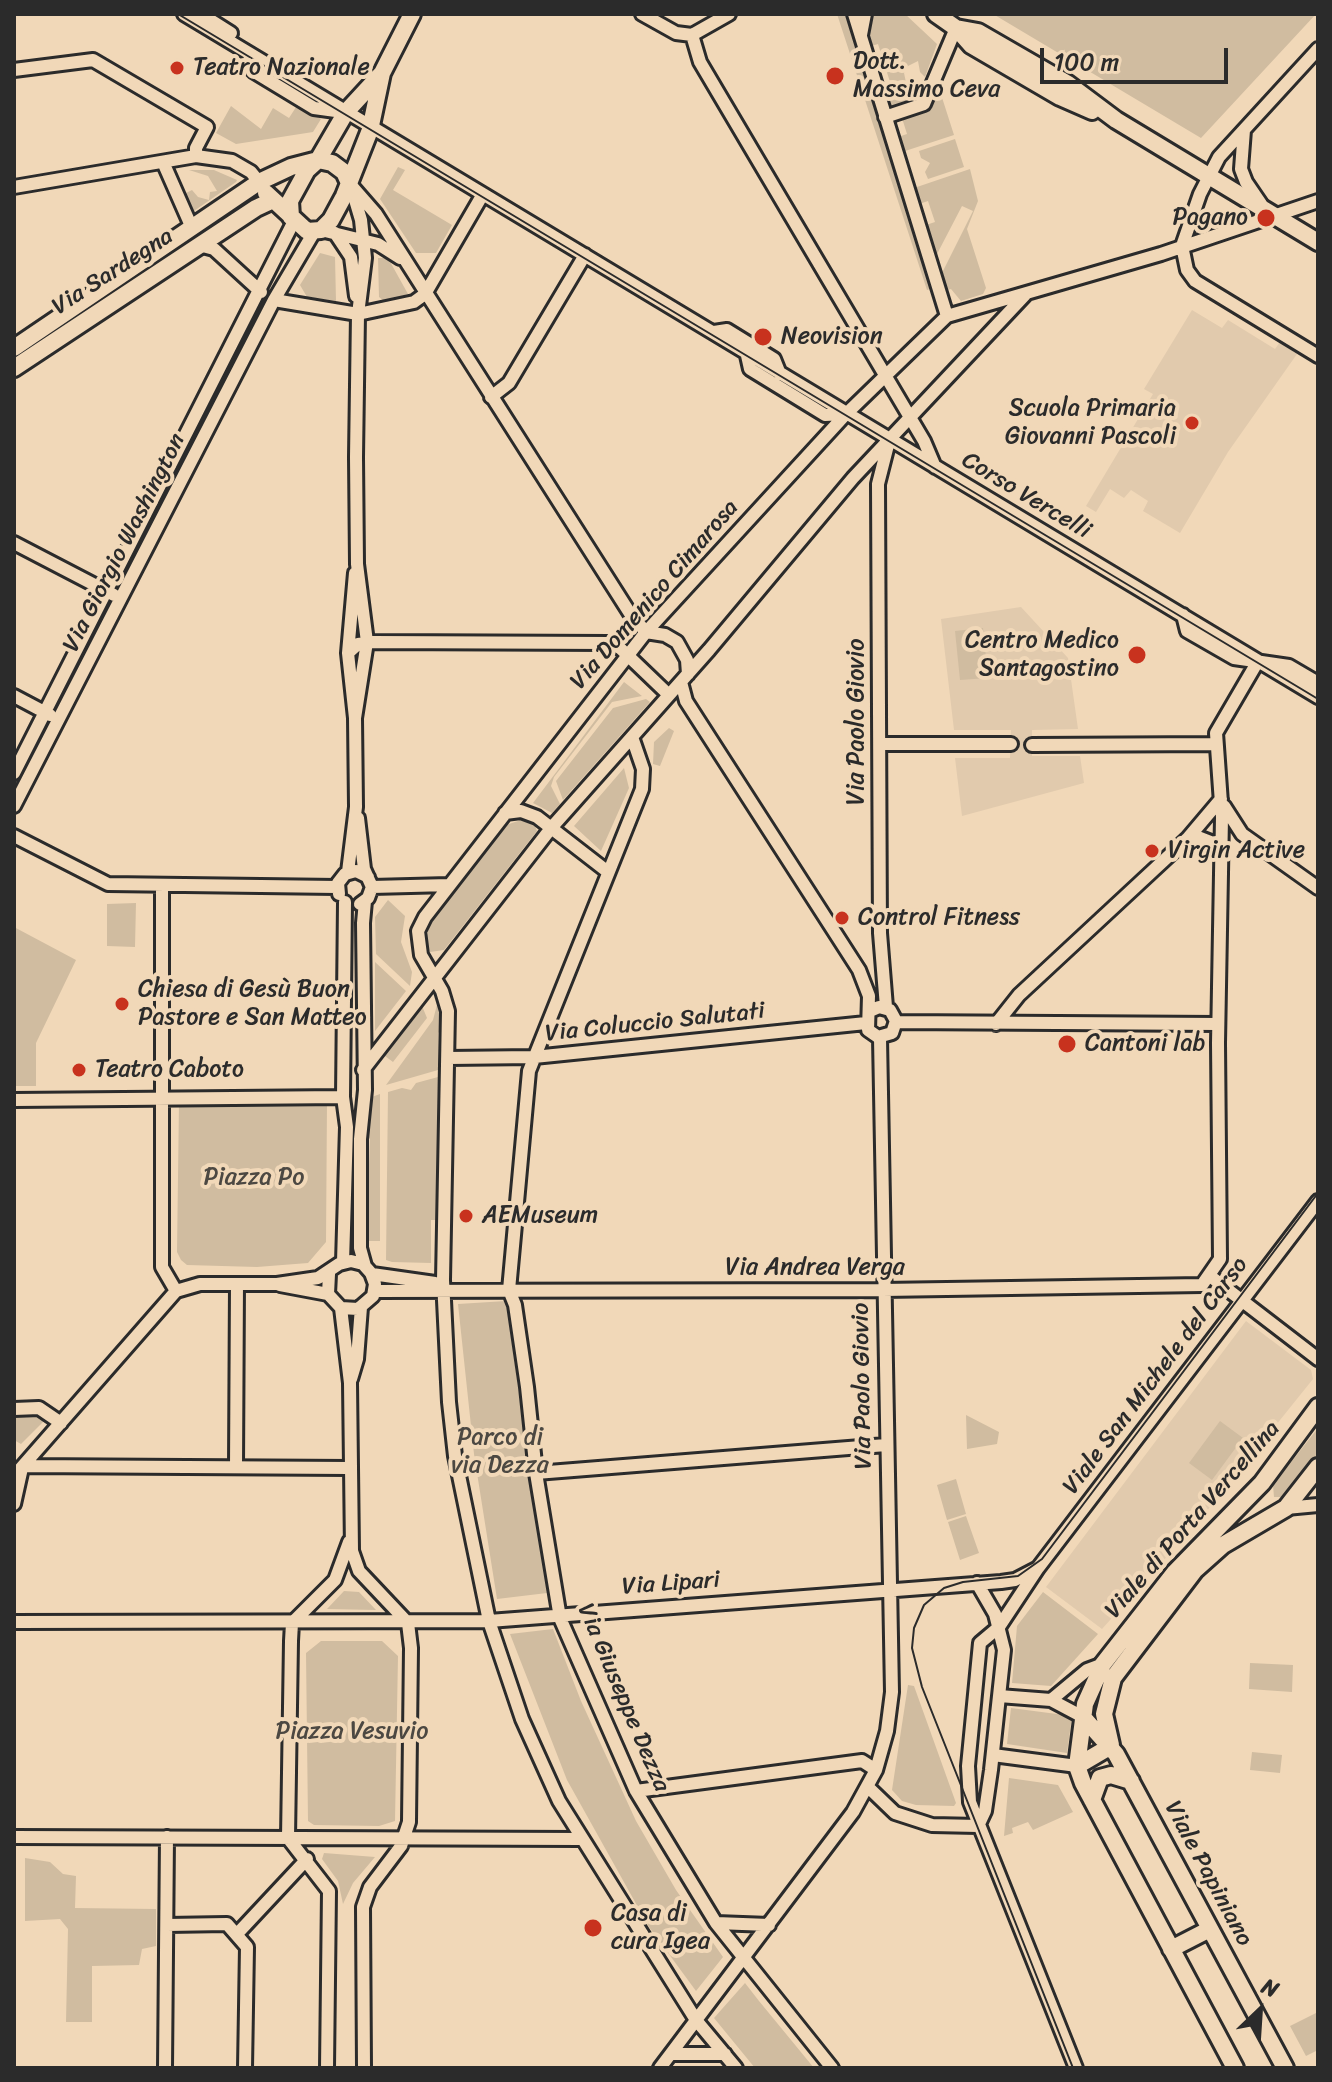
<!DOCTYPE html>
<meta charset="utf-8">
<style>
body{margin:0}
#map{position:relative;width:1332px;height:2082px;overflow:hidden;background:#f1d8b8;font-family:Sriracha,sans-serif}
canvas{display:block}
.frame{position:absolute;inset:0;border:16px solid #2b2b2b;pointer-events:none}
.north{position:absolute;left:1220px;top:1970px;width:80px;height:80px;-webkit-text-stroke:6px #f1d8b8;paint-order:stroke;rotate:25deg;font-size:22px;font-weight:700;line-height:32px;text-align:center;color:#2b2b2b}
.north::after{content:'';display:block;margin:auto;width:28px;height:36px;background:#2b2b2b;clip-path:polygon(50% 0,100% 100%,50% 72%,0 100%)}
.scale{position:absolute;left:1040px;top:48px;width:188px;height:36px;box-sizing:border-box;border:4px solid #2b2b2b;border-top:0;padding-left:10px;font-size:24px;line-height:28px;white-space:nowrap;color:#2b2b2b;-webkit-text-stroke:6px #f1d8b8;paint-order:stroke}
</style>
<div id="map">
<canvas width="1332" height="2082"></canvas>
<div class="frame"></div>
<div class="north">N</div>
<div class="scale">100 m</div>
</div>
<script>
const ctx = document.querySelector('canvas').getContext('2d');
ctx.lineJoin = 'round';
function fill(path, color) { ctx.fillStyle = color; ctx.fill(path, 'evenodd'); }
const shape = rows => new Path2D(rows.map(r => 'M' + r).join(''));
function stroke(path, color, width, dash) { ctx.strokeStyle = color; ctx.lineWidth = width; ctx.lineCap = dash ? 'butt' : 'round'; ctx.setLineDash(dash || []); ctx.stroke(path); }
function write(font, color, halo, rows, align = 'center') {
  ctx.font = font + ' Sriracha,sans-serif'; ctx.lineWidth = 8; ctx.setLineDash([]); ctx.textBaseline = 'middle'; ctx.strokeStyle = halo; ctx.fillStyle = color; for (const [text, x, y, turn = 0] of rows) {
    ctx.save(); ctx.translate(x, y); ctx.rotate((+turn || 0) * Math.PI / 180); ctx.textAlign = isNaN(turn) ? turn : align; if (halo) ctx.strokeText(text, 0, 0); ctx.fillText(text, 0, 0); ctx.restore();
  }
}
fill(shape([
 [1192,310,1222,328,1228,320,1275,349,1280,342,1297,354,1228,452,1180,533,1143,511,1148,501,1131,490,1124,498,1110,489,1096,512,1086,506,1153,394,1144,389],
 [1021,607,1068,658,1078,729,1032,730,1032,756,1080,756,1084,783,962,816,955,758,1010,758,1011,730,954,730,941,619],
 [1246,1321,1311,1370,1313,1379,1198,1522,1102,1629,1046,1587]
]), '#e1caad');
fill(shape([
 [837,14,848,14,936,287,927,290],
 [872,14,905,14,937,44,925,77,920,72,918,61,908,66,904,73,907,87,925,98,890,112,885,99,894,95,885,66,875,66,884,63,878,44,868,47,864,34],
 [993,14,1316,14,1201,138],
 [938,85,954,135,902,152,898,137,907,134,902,118,892,119,926,107],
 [298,104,321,119,313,132,236,144,216,133,231,106,261,129,273,108,289,118],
 [955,139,964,167,928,179,925,172,930,163,921,158,919,151],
 [398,167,405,170,393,190,452,225,436,253,416,253,380,199],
 [970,169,978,201,967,229,986,288,983,294,961,301,951,289,947,290,942,273,973,211,962,206,936,256,926,225,935,222,928,201,919,204,914,188],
 [189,170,214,170,237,180,236,182,191,213,182,198,184,194,192,190,198,197,209,200,210,192,217,191,208,176],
 [320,253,335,257,336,301,307,297,300,285],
 [378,258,388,258,408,294,384,301,379,297],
 [983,628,988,678,960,680,955,631],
 [624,682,642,696,612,702,554,777,551,786,560,804,552,813,533,803],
 [646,699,650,702,563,800,556,781,613,708],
 [669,728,674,731,660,766,653,764,654,742],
 [624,768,629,788,601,851,574,826],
 [521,820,535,826,537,831,444,950,430,952,425,945,429,925,506,825],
 [388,900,405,916,401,942,412,972,410,986,376,954,375,917],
 [136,903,135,947,107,946,107,904],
 [14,927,76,960,36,1043,36,1086,14,1086],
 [375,962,406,991,375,1031],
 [438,1001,442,1029,438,1033,438,1070,386,1085,433,1020],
 [422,1006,427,1018,393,1062,381,1053,390,1049],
 [438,1077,437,1220,431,1220,431,1263,392,1262,386,1260,388,1092,402,1088,411,1090,416,1083],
 [380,1094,380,1241,366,1241,370,1139,366,1134,369,1098],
 [179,1102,327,1102,326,1242,308,1263,257,1267,187,1265,181,1260,177,1252],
 [506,1301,547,1593,497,1599,474,1454,458,1304],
 [966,1415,999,1432,997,1444,967,1449],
 [14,1416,36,1416,44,1421,21,1444,14,1440],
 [1220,1421,1243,1438,1212,1480,1189,1463],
 [1318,1428,1318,1453,1284,1497,1274,1497,1273,1485],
 [956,1479,966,1514,947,1520,937,1485],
 [966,1516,979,1553,960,1560,948,1522],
 [344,1591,359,1592,376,1610,327,1609],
 [1043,1592,1098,1634,1051,1686,1012,1683,1017,1626],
 [553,1629,581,1701,636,1821,676,1890,723,1957,696,1991,649,1927,567,1780,510,1634],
 [321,1641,382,1641,398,1656,395,1821,379,1826,314,1825,308,1821,306,1653],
 [1250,1663,1293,1665,1292,1692,1249,1689],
 [908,1685,914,1686,956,1803,954,1806,916,1805,902,1801,892,1790],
 [1011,1708,1072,1716,1067,1753,1007,1744],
 [1252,1752,1282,1755,1280,1773,1250,1770],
 [1009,1778,1058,1785,1073,1812,1033,1830,1028,1822,1012,1828,1013,1833,1004,1836],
 [324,1853,375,1857,353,1883,343,1904,338,1881,322,1859],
 [25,1858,50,1862,63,1874,76,1876,75,1908,156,1909,156,1946,142,1949,139,1965,92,1966,92,2022,66,2022,68,1929,60,1919,25,1921],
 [745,1983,759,2001,814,2068,755,2068,714,2018],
 [1318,2012,1318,2050,1306,2056,1290,2026]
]), '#d0bca0');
const minor = shape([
 [184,14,1318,697],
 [201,14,231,33],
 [642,14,676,33,692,35],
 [854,14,947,316],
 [692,35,700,62,924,441,935,467],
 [692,35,729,14],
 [861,35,865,14],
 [1318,49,1219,157,1200,194,1182,246,1187,270,1195,281,1318,356],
 [249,54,253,71,314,108,343,112],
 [14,70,93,60,207,127,196,148,196,156],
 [885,117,924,104,956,28],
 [1244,130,1241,169,1246,182,1261,204],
 [163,162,192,228],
 [349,183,376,214,631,615,646,632],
 [14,187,196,156,232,161,251,172,259,182],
 [353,193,361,220,365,258,358,314,356,457,357,564,367,642,355,718],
 [321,230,378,244,400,258],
 [335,233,351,257,356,296],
 [199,245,214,249,261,292],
 [274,300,358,314,414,302,425,294,483,194],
 [714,332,727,330,774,359,780,374],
 [746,351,750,369,825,415,846,414],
 [491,397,509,383,585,255],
 [14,543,114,595],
 [1183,615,1187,631,1234,658,1289,666,1318,683],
 [646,632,665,635,677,642,687,660,688,674],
 [348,653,358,644,373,642,609,643,620,648,669,695],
 [681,682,686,701,859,970,869,996,868,1030,878,1037,892,1033,896,1021,890,1010,879,1007,870,1011],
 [14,696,50,715],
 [632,737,643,769,642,789,529,1071,509,1290,515,1305,527,1387,536,1473,560,1618,636,1791,716,1923,832,2068],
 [880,744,1011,744],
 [1032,745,1216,744],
 [14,773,294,221],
 [14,806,274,300,314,232],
 [1224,806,1242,834,1318,888],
 [505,813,521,811,537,817,608,872],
 [358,818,364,869,372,887,368,898,360,904],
 [14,836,108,884,337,887],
 [1188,838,1198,837,1221,846],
 [348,872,356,807,355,718,348,653,355,573],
 [162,886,162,1267,176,1291],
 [372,887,449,885],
 [339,894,338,883,345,874,356,871,368,877],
 [886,1007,880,933,878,484,889,441],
 [896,1022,1218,1024],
 [996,1024,1019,995,1188,838,1221,799],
 [448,1058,534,1057,866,1023],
 [363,1070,552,827,709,650,853,478,1025,295],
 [14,1100,343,1097],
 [343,1262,347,1127,343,1097,345,902],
 [365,1266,360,1248,360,1139,365,1090,363,923,365,901],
 [372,1274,435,1283,443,1289],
 [1210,1276,1318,1359],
 [280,1285,328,1294],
 [374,1291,883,1290,1202,1285,1220,1259,1218,1043,1222,817,1216,733,1258,661],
 [341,1308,350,1383,352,1551,359,1571,408,1623,411,1648,409,1822,401,1846,370,1887,363,1907,364,2068],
 [351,1379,357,1359,361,1307],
 [14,1409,39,1408,61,1423],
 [23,1466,349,1468],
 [236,1467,237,1284],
 [536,1473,886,1445],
 [14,1476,176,1291,200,1284,277,1284,318,1278,339,1264,351,1261,363,1264,371,1273,375,1284,373,1296,358,1309,341,1308,328,1294,329,1274],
 [14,1504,22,1468],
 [1286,1508,1318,1505],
 [977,1583,995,1614,1004,1650,991,1770,985,1811,978,1826],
 [14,1622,489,1621,1001,1582,1015,1580,1038,1568],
 [999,1696,1051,1700,1083,1717],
 [1051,1700,1087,1670,1103,1664],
 [993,1755,1077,1766],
 [868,1787,895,1813,932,1825,978,1826],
 [636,1791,862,1761,876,1770],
 [14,1837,581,1839],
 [716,1923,769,1925],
 [167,1925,227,1924,247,1947,245,2068],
 [237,1934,307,1859],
 [671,2054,725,2054],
 [165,2068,167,1837],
 [327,2068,329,1891,288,1838,291,1641,292,1623,335,1580,349,1542],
 [660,2068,853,1812,876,1770,887,1731,892,1692,880,1038],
 [736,2068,696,2020,559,1801,522,1719,489,1621,455,1456,449,1402,443,1280,448,1011,442,991,421,955,418,931,425,917,646,632,845,415,947,316,1161,254,1318,201],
 [1076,2068,970,1802,968,1766,980,1643,999,1627,1038,1568,1318,1201]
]);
const major = shape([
 [936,14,956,28,971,45,1060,97,1092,111],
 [956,28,978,32,1068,84,1116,120,1318,242],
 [266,193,307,231,321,230,331,220,344,196,370,130,382,73],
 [291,217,290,201,307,170,318,160,346,112,382,73,412,14],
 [14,348,259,182,291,167,318,160,332,163,344,172,349,183],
 [14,368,256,208,271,201],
 [1083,1717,1116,1754,1285,2068],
 [1111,1745,1104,1714,1113,1678,1195,1570,1223,1545,1286,1508,1318,1467],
 [1077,1766,1111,1746],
 [1092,1800,1100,1778,1111,1775,1131,1781],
 [1171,1949,1210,1929],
 [1235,2068,1083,1783,1077,1766,1085,1704,1103,1664,1175,1572,1262,1483,1318,1407]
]);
stroke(minor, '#2b2b2b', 18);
stroke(major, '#2b2b2b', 22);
stroke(minor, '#f1d8b8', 12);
stroke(major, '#f1d8b8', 16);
stroke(shape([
 [178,14,1318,699],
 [1073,2068,922,1687,912,1648,914,1628,924,1605,944,1588,963,1582,1018,1576,1042,1559,1318,1193]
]), '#2b2b2b', 2);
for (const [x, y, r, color] of [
 [177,68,8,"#c8321e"],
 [835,76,10,"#c8321e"],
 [1266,218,10,"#c8321e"],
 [763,337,10,"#c8321e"],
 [1192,423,8,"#c8321e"],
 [1137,655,10,"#c8321e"],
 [1152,851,8,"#c8321e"],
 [842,918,8,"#c8321e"],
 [122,1004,8,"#c8321e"],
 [1067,1044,10,"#c8321e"],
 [79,1070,8,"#c8321e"],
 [466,1216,8,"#c8321e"],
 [593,1928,10,"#c8321e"]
]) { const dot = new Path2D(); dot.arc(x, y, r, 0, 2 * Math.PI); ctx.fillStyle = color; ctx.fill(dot); stroke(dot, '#f1d8b8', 3); }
write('24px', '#2b2b2b', '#f1d8b8', [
 ["Dott.",853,62],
 ["Massimo Ceva",853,90],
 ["Teatro Nazionale",193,68],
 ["Pagano",1248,218,"right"],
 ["Neovision",781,337],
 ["Scuola Primaria",1176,409,"right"],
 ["Giovanni Pascoli",1176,437,"right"],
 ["Centro Medico",1119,641,"right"],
 ["Santagostino",1119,669,"right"],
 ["Virgin Active",1168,851],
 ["Control Fitness",858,918],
 ["Chiesa di Gesù Buon",138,990],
 ["Pastore e San Matteo",138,1018],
 ["Cantoni lab",1085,1044],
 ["Teatro Caboto",95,1070],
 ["AEMuseum",482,1216],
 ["Casa di",611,1914],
 ["cura Igea",611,1942]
], 'left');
write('24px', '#2b2b2b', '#f1d8b8', [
 ["Via Sardegna",113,272,-33],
 ["Corso Vercelli",1026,496,31],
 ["Via Giorgio Washington",125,543,-63],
 ["Via Domenico Cimarosa",655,595,-49],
 ["Via Paolo Giovio",857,722,-90],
 ["Via Coluccio Salutati",655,1023,-6],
 ["Via Andrea Verga",815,1268],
 ["Viale San Michele del Carso",1156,1376,-53],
 ["Via Paolo Giovio",863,1386,-91],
 ["Viale di Porta Vercellina",1193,1520,-49],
 ["Via Lipari",671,1584,-4],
 ["Via Giuseppe Dezza",623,1698,67],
 ["Viale Papiniano",1208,1874,62]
]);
write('24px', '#4c4842', '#f1d8b8', [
 ["Piazza Po",254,1178],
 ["Parco di",500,1438],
 ["via Dezza",500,1466],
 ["Piazza Vesuvio",352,1732]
]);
</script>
